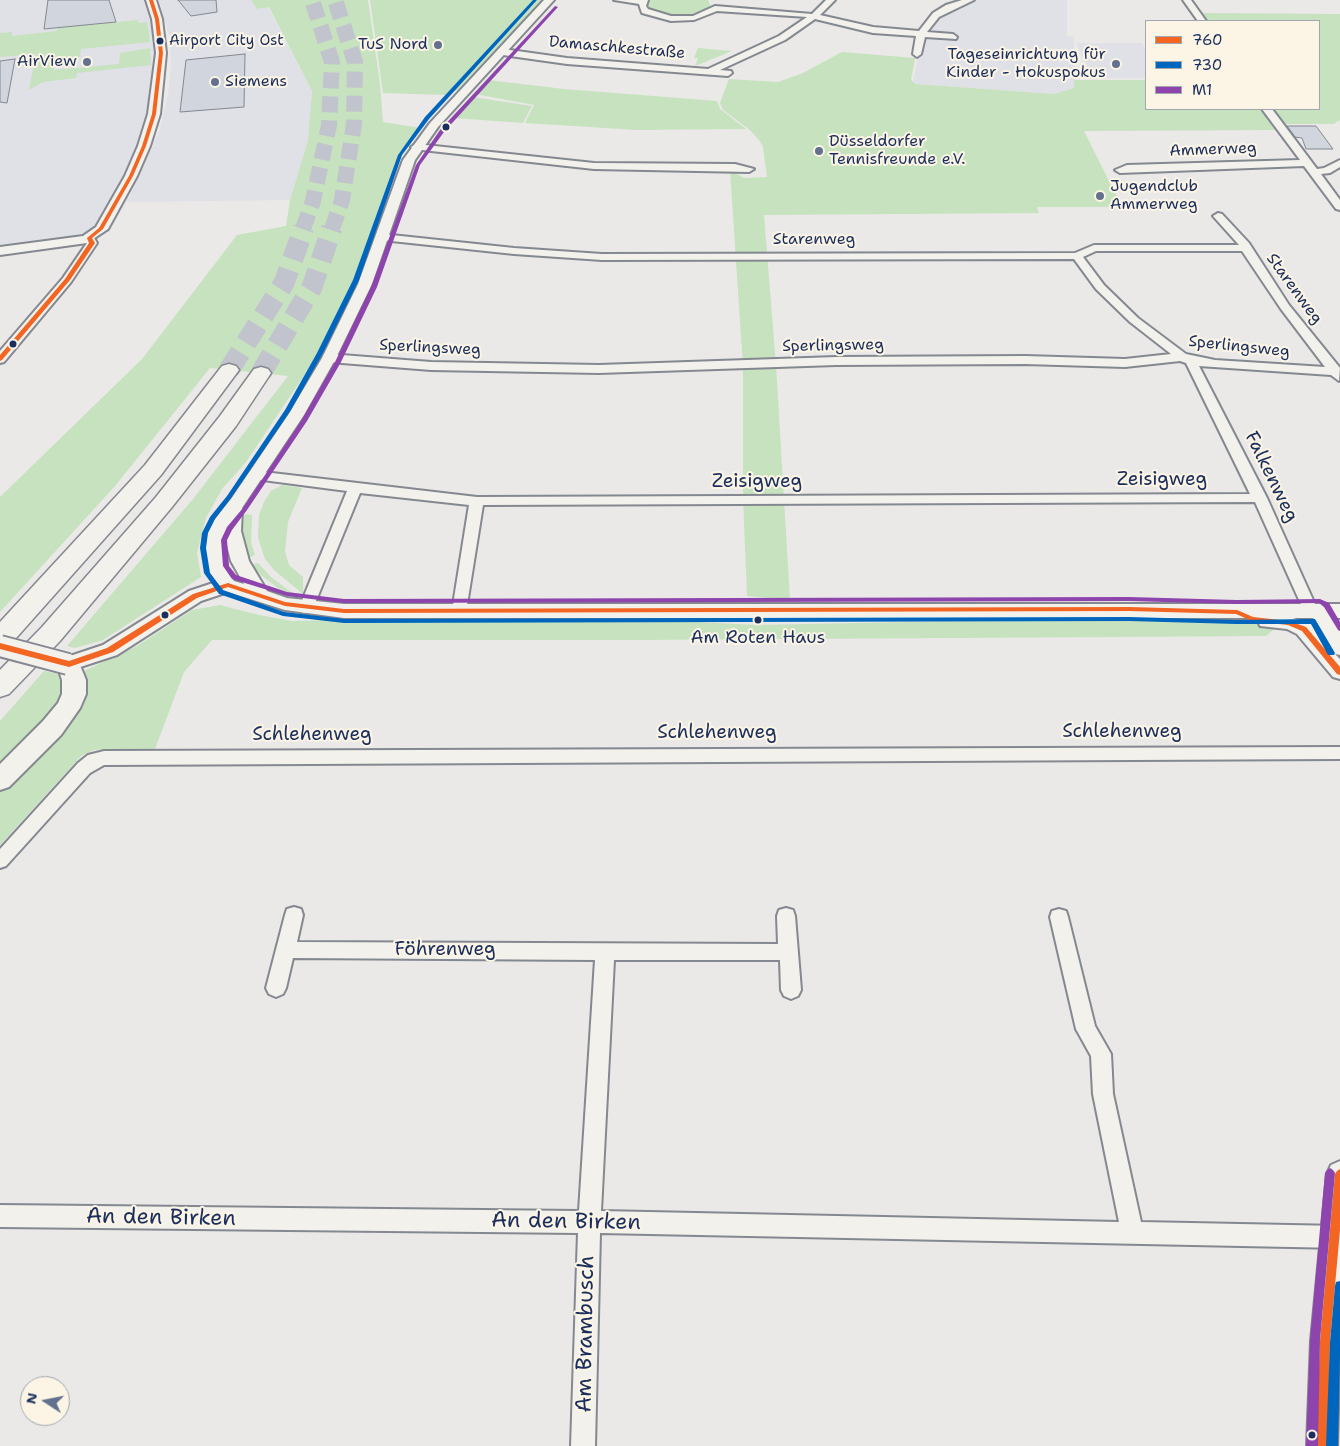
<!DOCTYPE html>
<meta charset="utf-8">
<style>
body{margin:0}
#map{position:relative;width:1340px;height:1446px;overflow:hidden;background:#eae9e7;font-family:"Shantell Sans",sans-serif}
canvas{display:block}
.legend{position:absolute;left:1145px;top:20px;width:175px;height:90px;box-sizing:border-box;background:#fcf5e5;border:1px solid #a2a6af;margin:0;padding:6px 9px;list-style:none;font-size:15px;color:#1b2f5e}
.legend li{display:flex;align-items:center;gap:10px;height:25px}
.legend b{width:25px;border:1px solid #a2a6af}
.north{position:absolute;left:20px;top:1376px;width:50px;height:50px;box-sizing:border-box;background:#fcf5e5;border:1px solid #a2a6af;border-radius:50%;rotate:281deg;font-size:14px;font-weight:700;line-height:20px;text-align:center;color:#1b2f5e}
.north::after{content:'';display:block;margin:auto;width:18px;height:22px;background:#63708e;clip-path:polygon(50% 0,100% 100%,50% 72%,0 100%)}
</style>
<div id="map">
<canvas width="1340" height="1446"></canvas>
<ul class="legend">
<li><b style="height:6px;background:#f26522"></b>760</li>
<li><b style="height:6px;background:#0065bd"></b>730</li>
<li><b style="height:6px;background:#8e44ad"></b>M1</li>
</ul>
<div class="north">N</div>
</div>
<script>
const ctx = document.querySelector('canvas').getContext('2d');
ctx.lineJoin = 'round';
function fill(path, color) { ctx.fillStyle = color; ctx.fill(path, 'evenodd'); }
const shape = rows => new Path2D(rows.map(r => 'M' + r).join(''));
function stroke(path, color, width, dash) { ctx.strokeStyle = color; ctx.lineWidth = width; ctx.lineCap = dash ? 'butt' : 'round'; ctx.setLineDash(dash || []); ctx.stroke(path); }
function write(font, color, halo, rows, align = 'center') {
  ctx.font = font + ' "Shantell Sans",sans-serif'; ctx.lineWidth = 4; ctx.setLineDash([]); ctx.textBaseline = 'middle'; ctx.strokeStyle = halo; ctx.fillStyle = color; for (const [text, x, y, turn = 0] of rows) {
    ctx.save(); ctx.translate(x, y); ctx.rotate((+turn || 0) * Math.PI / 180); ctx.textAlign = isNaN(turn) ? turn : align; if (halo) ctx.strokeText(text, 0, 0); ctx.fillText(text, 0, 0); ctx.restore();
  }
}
fill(shape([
 [0,0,148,0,158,43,146,133,97,228,83,237,0,248],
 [159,0,251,0,257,9,268,7,312,91,308,140,290,200,127,202,159,132,168,95,171,63,170,40],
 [976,0,1067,0,1067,36,1074,37,1075,88,1054,94,916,84,913,81,923,35,937,15],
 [1076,43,1142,43,1146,50,1146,78,1093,78]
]), '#e0e1e7');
fill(shape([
 [251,0,368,0,380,84,383,122,420,128,401,153,366,258,338,319,303,377,246,462,222,489,206,518,197,553,201,577,103,640,75,648,67,646,193,499,288,376,210,368,115,486,0,612,0,497,142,359,237,235,286,226,290,200,308,140,312,91,269,7,257,9],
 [370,0,542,0,458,90,446,95,383,93],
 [648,0,708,0,711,7,707,11,692,17,671,18,647,10,645,6],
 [1200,13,1340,14,1340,120,1334,124,1284,124,1273,109,1319,109,1319,21,1207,21],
 [138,20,139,23,147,22,150,42,81,49,80,57,55,60,54,70,119,64,120,53,150,48,151,65,77,73,76,78,43,82,29,90,36,54,0,57,0,33,12,32,12,36,57,31,58,28],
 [698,48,732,51,695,66,698,58,694,58],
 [842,52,915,58,911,80,916,84,1054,94,1074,88,1074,80,1146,80,1146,109,1260,109,1275,130,1084,131,1122,207,1037,207,1039,213,764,215,776,365,790,600,747,596,743,498,743,367,730,170,744,178,767,177,763,147,759,140,750,130,723,110,720,103,729,79,778,82,803,73],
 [488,80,564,89,717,101,720,109,746,129,638,130,525,123,534,105,475,94],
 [473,97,532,106,523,123,454,118],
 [335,367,301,426,273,468,276,459,330,371],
 [282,485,302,488,288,522,285,551,289,565,303,577,303,594,274,570,265,559,258,538,259,515,264,502,271,491],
 [243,514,252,515,251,543,255,555,247,558,241,539],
 [258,563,271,577,295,595,278,588,262,576,251,565],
 [220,605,259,615,292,621,466,617,653,620,756,625,1228,616,1279,625,1266,636,635,640,212,640,184,672,155,749,106,749,94,750,81,756,0,845,0,721,44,671,64,675,82,672,137,646,192,610]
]), '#c6e2be');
const building = shape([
 [48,0,109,0,116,22,44,29,48,0],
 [178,0,216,0,217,12,191,16,178,0],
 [245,54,244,107,180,112,186,60,245,54],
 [15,59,7,103,0,102,0,61,15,59],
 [1287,126,1316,126,1333,149,1306,149,1302,138,1295,137,1287,126]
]);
fill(building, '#d1d5dd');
stroke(building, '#848890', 1);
stroke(shape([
 [303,229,313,201,329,125,332,62,312,0],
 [332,229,342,200,354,124,355,62,335,0]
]), '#c1c4cc', 16, [16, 8]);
stroke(shape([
 [229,370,284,283,304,228],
 [261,373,312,287,332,228]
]), '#c1c4cc', 21, [21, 11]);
const minor = shape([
 [614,0,648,0,646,6,648,9,671,16,693,16,715,6,812,14,826,0,835,0,820,15,873,27,919,31,933,13,946,5,962,0,974,0,939,17,927,32,953,34,957,37,956,39,925,37,921,54,917,57,913,54,916,36,873,33,815,19,785,40,720,70,731,71,732,73,728,76,567,64,503,55,499,52,503,49,567,58,708,69,779,36,807,17,717,11,694,20,671,21,642,13,639,4,614,0],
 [1183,0,1191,0,1206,21,1198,21,1183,0],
 [1262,109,1272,109,1317,169,1324,168,1340,160,1340,167,1330,173,1321,174,1340,200,1340,210,1336,209,1304,166,1120,173,1115,170,1127,165,1300,160,1262,109],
 [416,144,594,163,735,164,754,169,749,172,594,169,413,149,411,147,416,144],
 [1218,213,1222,214,1249,243,1289,305,1340,368,1339,381,1331,375,1199,366,1267,498,1318,611,1316,615,1311,616,1306,615,1304,611,1255,502,483,505,466,611,464,615,459,616,454,615,452,611,469,505,360,493,313,608,311,612,306,613,301,612,299,608,347,491,255,479,248,475,255,471,477,497,1250,494,1186,363,1180,361,1125,367,1025,364,836,365,599,373,431,370,329,362,323,358,329,354,431,362,599,365,836,357,1025,356,1125,359,1171,354,1130,322,1096,289,1074,259,602,260,514,254,382,240,377,237,382,234,514,248,602,254,1075,253,1094,245,1239,245,1213,216,1218,213],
 [1096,251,1242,251,1281,309,1325,367,1215,360,1186,354,1138,318,1104,285,1083,257,1096,251],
 [89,235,93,236,97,243,71,282,4,362,0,363,0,351,63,278,87,243,84,238,89,235],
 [1340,747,1340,759,104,765,90,773,6,866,0,868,0,849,78,763,88,755,104,751,1340,747],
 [294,907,301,909,303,915,297,942,778,944,777,916,779,910,786,908,793,910,795,916,801,990,798,996,791,999,784,996,781,990,780,960,614,960,601,1211,1119,1222,1093,1094,1091,1056,1076,1029,1050,917,1052,911,1059,909,1066,911,1068,917,1095,1026,1111,1054,1113,1094,1141,1222,1340,1226,1340,1248,600,1233,595,1446,571,1446,578,1233,0,1227,0,1205,579,1211,595,960,293,958,286,988,283,994,276,997,269,994,266,988,285,915,287,909,294,907]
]);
const tertiary = shape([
 [146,0,156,0,162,19,166,53,160,114,150,146,137,176,108,229,87,243,0,255,0,247,83,236,96,227,125,176,138,146,148,114,156,53,152,19,146,0],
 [544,0,554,0,438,127,415,160,372,284,336,358,304,415,242,508,241,531,249,561,267,591,287,598,344,604,1340,604,1340,618,1332,618,1340,631,1340,655,1335,654,1340,659,1340,679,1333,677,1297,634,1287,629,1260,626,1258,621,1260,618,344,618,285,610,228,592,201,601,117,655,68,671,61,669,58,664,61,659,103,645,189,591,216,582,208,570,204,547,205,537,214,520,231,499,288,415,322,358,358,284,403,160,430,123,544,0],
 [224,534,231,561,244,584,234,581,226,569,222,547,224,534],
 [1293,618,1313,618,1330,647,1311,624,1293,618],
 [1340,1161,1340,1332,1337,1446,1307,1446,1311,1341,1327,1174,1331,1165,1340,1161]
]);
const primary = shape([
 [69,655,77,658,86,680,86,694,80,708,61,735,9,787,0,790,0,764,43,721,58,703,62,694,62,680,57,664,61,658,69,655]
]);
const motorway = shape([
 [229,364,236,366,239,370,161,475,9,646,0,648,0,622,145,465,222,366,229,364],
 [261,367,268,369,271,373,236,426,172,507,60,641,9,694,0,697,0,670,42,627,156,497,220,416,254,369,261,367]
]);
stroke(minor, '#848890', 4);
stroke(tertiary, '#848890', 4);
stroke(primary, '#848890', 4);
stroke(motorway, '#848890', 3);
fill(minor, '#f3f1eb');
fill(tertiary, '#f3f1eb');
fill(primary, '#f3f1eb');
fill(motorway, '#f3f1eb');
const tertiaryBridge = shape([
 [0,646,68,664]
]);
stroke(tertiaryBridge, '#848890', 24, []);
stroke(tertiaryBridge, '#f3f1eb', 20);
fill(shape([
 [149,0,153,0,159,19,163,53,156,114,146,146,133,176,103,229,92,238,95,243,70,280,2,360,0,361,0,355,65,279,89,243,87,238,99,228,129,176,142,146,152,114,159,53,155,19,149,0],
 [228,583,285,602,344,609,1129,607,1237,610,1253,617,1289,621,1306,627,1340,667,1340,675,1337,674,1302,631,1288,625,1252,621,1236,614,1129,611,344,613,285,606,228,587,197,598,113,652,69,667,0,649,0,643,69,661,107,648,193,594,228,583],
 [1340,1169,1340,1230,1330,1341,1328,1446,1316,1446,1320,1341,1335,1174,1337,1171,1340,1169]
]), '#f26522');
fill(shape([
 [533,0,537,0,429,119,402,155,359,280,323,353,291,410,231,498,215,519,208,533,206,548,210,573,223,590,284,612,344,619,1129,617,1237,620,1313,619,1315,619,1335,653,1334,655,1328,655,1311,624,1237,624,1129,621,344,623,283,616,219,594,204,573,200,548,202,533,210,517,227,496,285,410,317,353,353,280,398,155,425,117,533,0],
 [1340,1281,1340,1356,1338,1446,1326,1446,1330,1342,1335,1286,1336,1282,1340,1281]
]), '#0065bd');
fill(shape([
 [555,6,558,7,444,132,420,165,377,287,341,362,307,421,247,510,232,530,227,540,229,566,236,575,287,592,344,599,1129,597,1237,600,1320,599,1329,603,1340,622,1340,631,1338,630,1324,607,1319,603,1237,604,1129,601,344,603,287,596,232,579,223,566,221,540,227,527,243,508,301,421,335,362,371,287,416,165,440,130,555,6],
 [1330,1168,1333,1170,1335,1173,1320,1340,1318,1446,1306,1446,1310,1340,1325,1173,1327,1170,1330,1168]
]), '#8e44ad');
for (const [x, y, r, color] of [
 [160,41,4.5,"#1b2f5e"],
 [438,45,5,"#63708e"],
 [87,62,5,"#63708e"],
 [1116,64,5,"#63708e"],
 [215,82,5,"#63708e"],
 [446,127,4.5,"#1b2f5e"],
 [819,151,5,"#63708e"],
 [1100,196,5,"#63708e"],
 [13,344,4.5,"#1b2f5e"],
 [165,615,4.5,"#1b2f5e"],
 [758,620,4.5,"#1b2f5e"],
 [1312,1435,4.5,"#1b2f5e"]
]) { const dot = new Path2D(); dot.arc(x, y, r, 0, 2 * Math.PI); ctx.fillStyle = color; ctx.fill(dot); stroke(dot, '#fcf5e5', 2); }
write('15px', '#1b2f5e', '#fcf5e5', [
 ["Airport City Ost",169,41]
], 'left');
write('16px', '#1b2f5e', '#fcf5e5', [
 ["TuS Nord",428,45],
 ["Tageseinrichtung für",1106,55],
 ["Kinder - Hokuspokus",1106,73],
 ["AirView",77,62],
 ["Siemens",225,82,"left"],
 ["Düsseldorfer",829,142,"left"],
 ["Tennisfreunde e.V.",829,160,"left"],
 ["Jugendclub",1110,187,"left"],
 ["Ammerweg",1110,205,"left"]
], 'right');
write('16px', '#1b2f5e', '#fcf5e5', [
 ["Damaschkestraße",617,48,5],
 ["Ammerweg",1213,150,-2],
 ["Starenweg",814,240],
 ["Starenweg",1294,289,54],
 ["Sperlingsweg",833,346,-1],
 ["Sperlingsweg",1239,347,6],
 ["Sperlingsweg",430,348,3]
]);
write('18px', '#1b2f5e', '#fcf5e5', [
 ["Am Roten Haus",758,638]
]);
write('19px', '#1b2f5e', '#fcf5e5', [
 ["Falkenweg",1271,477,64],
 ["Zeisigweg",1162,480],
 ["Zeisigweg",757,482],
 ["Schlehenweg",1122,732],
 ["Schlehenweg",717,733],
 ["Schlehenweg",312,735],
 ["Föhrenweg",445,950]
]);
write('22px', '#1b2f5e', '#fcf5e5', [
 ["An den Birken",161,1218,1],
 ["An den Birken",566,1222,1],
 ["Am Brambusch",586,1334,-89]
]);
</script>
